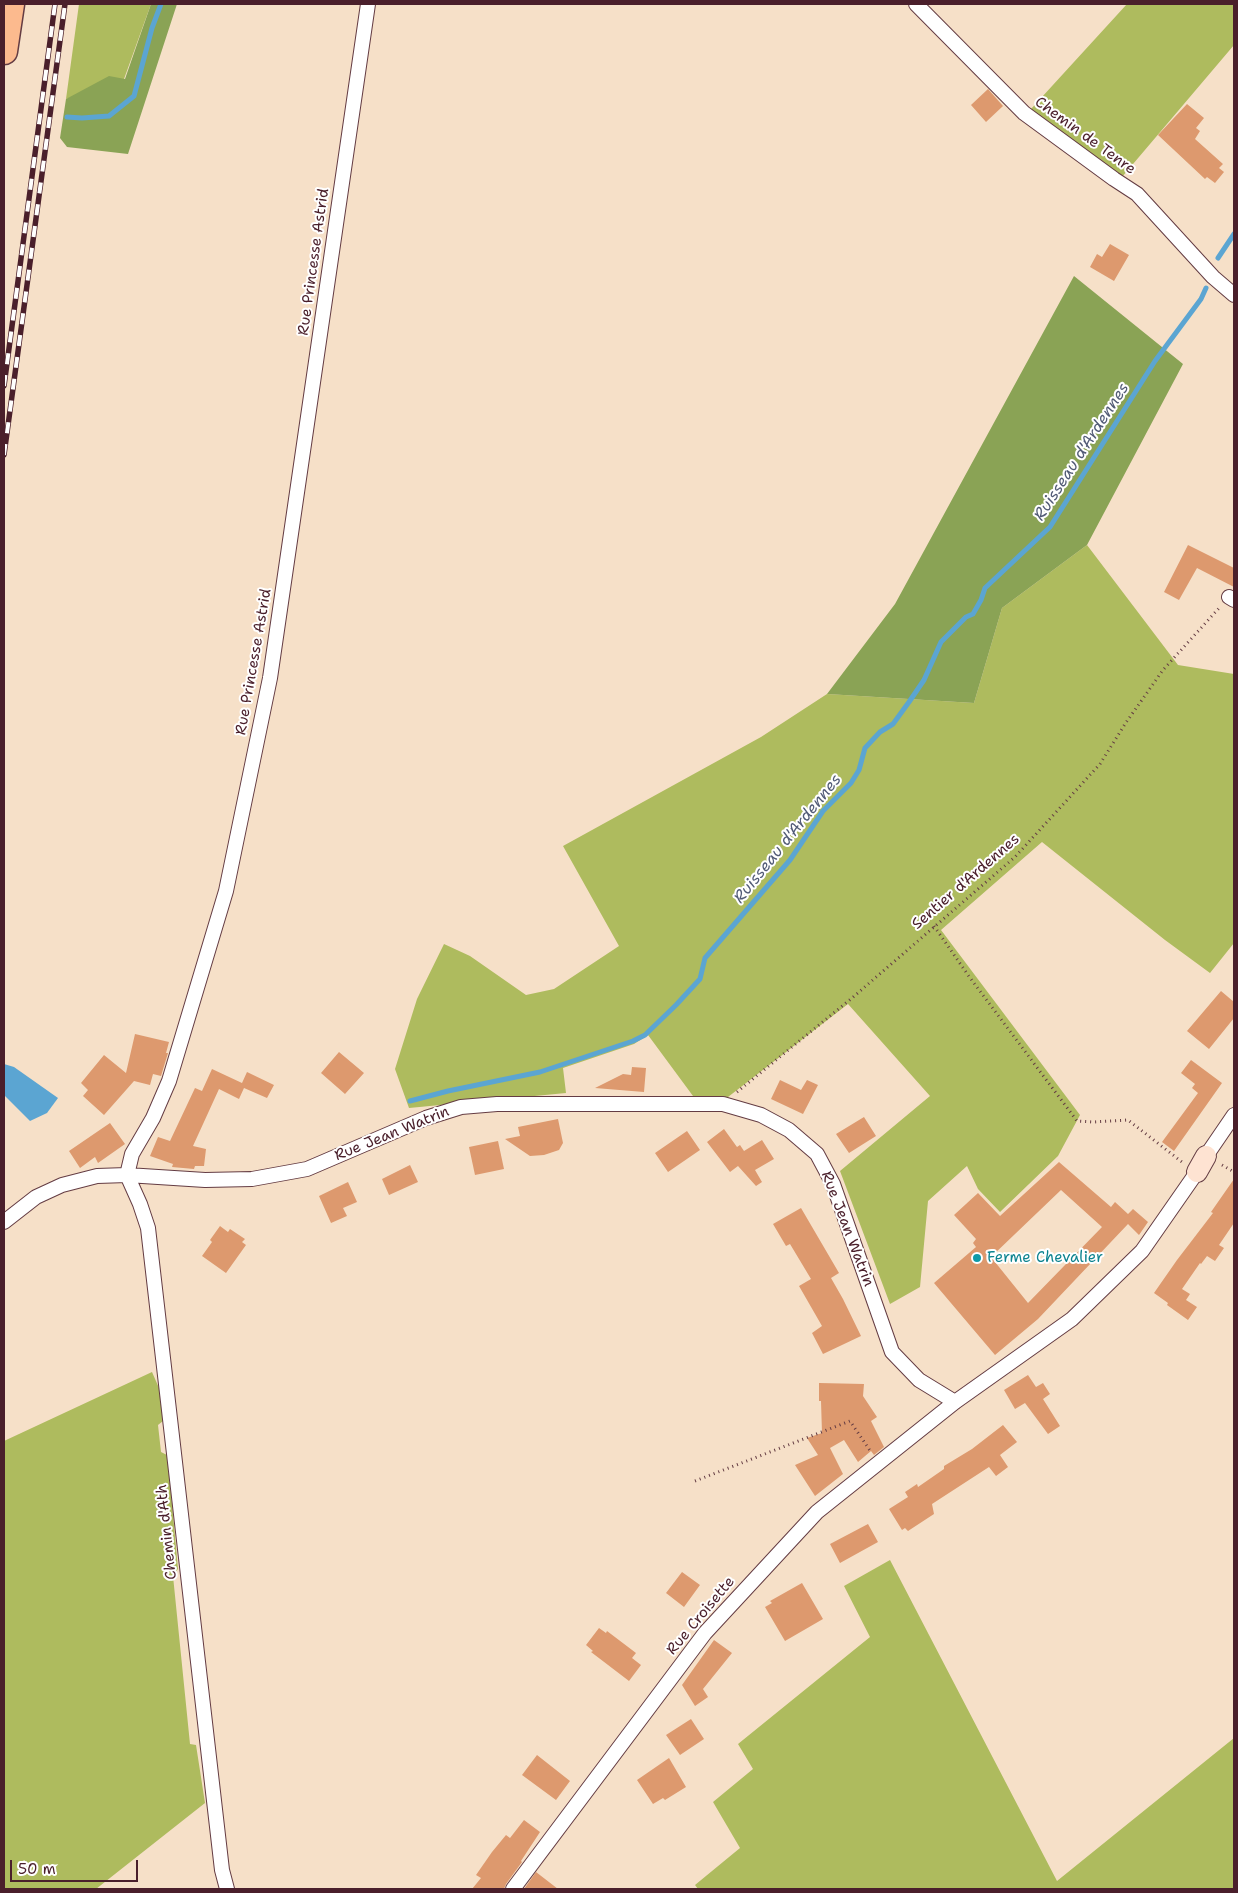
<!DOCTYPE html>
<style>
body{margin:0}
#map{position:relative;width:1238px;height:1893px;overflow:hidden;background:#f6e0c8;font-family:"Shantell Sans",sans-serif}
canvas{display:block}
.frame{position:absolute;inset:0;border:5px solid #4a1f2b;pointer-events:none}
.scale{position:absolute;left:10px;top:1860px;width:128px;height:22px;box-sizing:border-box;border:2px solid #4a1f2b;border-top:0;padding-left:6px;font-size:15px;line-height:18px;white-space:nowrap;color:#4a1f2b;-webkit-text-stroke:4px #fff;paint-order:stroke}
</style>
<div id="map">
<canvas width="1238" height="1893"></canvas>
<div class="frame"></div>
<div class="scale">50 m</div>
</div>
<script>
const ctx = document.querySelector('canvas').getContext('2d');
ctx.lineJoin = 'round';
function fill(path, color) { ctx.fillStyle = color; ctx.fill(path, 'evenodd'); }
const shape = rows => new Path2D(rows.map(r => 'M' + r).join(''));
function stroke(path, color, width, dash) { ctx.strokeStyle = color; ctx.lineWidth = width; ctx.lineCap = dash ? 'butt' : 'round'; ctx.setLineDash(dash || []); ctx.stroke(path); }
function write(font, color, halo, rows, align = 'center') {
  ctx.font = font + ' "Shantell Sans",sans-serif'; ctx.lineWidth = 4; ctx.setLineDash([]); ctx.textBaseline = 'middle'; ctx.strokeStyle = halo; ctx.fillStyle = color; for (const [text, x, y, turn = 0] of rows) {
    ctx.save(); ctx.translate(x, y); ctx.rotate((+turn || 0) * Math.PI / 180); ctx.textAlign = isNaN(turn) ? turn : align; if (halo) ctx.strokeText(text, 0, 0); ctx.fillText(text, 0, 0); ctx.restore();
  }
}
fill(shape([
 [79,4,151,4,124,79,66,99],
 [1127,4,1234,4,1234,45,1122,177,1031,109],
 [1087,545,1178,665,1234,674,1234,943,1210,973,1165,940,1042,842,941,930,1080,1115,1058,1156,1000,1212,978,1189,967,1166,928,1201,920,1287,890,1304,840,1171,930,1096,848,1004,728,1097,693,1096,648,1035,634,1044,563,1068,566,1093,409,1108,395,1069,417,999,444,944,470,956,526,995,554,989,619,946,563,846,761,737,827,694,974,703,1002,608],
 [152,1372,159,1388,163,1421,158,1425,161,1452,167,1455,172,1504,178,1569,173,1576,190,1744,196,1745,205,1803,96,1889,4,1889,4,1441],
 [890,1560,1057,1881,1234,1738,1234,1889,698,1889,695,1885,740,1848,713,1802,753,1769,738,1744,870,1637,844,1586]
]), '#aebb5e');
fill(shape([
 [151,4,177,4,128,154,67,147,60,138,66,99,109,76,125,79],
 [1074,276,1183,364,1087,545,1002,608,974,703,827,694,895,604]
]), '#8aa355');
fill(shape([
 [4,1064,14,1067,58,1098,47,1113,30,1121,4,1095]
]), '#5ba5d2');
stroke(shape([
 [67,117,82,118,109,116,134,96,152,28,161,4],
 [1218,258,1234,234],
 [410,1101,448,1091,540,1072,633,1041,645,1035,676,1005,700,979,705,958,790,860,823,811,851,783,859,770,865,748,880,732,893,724,909,702,924,680,941,642,966,617,973,614,981,600,985,588,1050,527,1155,361,1201,299,1206,288]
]), '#5ba5d2', 5);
fill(shape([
 [988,89,1003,106,986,122,971,105],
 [1187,104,1204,118,1196,128,1200,131,1195,139,1223,164,1219,168,1224,172,1215,183,1207,177,1205,179,1158,135],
 [1110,244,1129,255,1114,281,1090,267,1097,254,1102,257],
 [1188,545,1234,568,1234,587,1197,568,1179,600,1164,592],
 [1221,991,1234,1002,1234,1018,1209,1049,1187,1031],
 [135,1034,169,1042,166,1053,168,1053,161,1076,153,1074,150,1085,134,1081,104,1115,83,1096,88,1090,81,1083,104,1055,126,1073],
 [339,1052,364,1073,345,1094,321,1073],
 [1191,1060,1222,1083,1174,1151,1162,1142,1198,1093,1192,1088,1195,1084,1181,1073],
 [632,1067,646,1068,644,1092,595,1088,623,1074,631,1075],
 [212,1069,242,1083,247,1072,274,1085,267,1098,244,1088,239,1099,219,1089,193,1146,206,1149,204,1166,195,1166,194,1169,172,1167,173,1164,150,1156,158,1137,170,1141,195,1088,202,1091],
 [780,1080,801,1090,807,1080,818,1085,803,1114,771,1099],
 [864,1117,876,1136,849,1153,836,1134],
 [558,1119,563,1143,559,1150,544,1155,530,1156,505,1139,520,1136,518,1127],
 [110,1123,125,1144,98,1163,95,1157,80,1168,69,1151],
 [724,1129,737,1147,740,1145,744,1151,762,1140,774,1159,755,1170,762,1182,756,1186,738,1166,730,1172,707,1142],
 [687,1131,700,1150,668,1172,655,1153],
 [498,1141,504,1169,475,1175,469,1147],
 [1059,1162,1111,1207,1115,1202,1128,1214,1133,1209,1148,1222,1139,1235,1128,1224,1038,1319,995,1355,934,1283,976,1247,973,1243,976,1239,954,1215,978,1193,1000,1216],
 [1061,1190,1102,1227,1028,1303,991,1257],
 [410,1165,418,1182,389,1195,382,1179],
 [1234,1179,1234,1223,1219,1245,1224,1248,1215,1261,1207,1256,1201,1264,1200,1263,1182,1289,1190,1294,1186,1300,1197,1307,1188,1320,1167,1305,1168,1303,1154,1293,1177,1260,1213,1213,1211,1212],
 [348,1182,357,1202,343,1208,347,1216,331,1223,319,1196],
 [801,1208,839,1273,831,1278,843,1299,861,1336,823,1354,812,1333,822,1326,799,1286,811,1279,790,1244,786,1246,773,1224],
 [220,1226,228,1232,230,1229,245,1239,242,1242,246,1245,226,1273,202,1256,212,1242,210,1240],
 [1028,1375,1036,1387,1043,1383,1050,1394,1043,1399,1060,1426,1048,1434,1025,1403,1015,1409,1004,1390],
 [819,1383,864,1384,863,1396,877,1417,871,1421,884,1447,874,1455,871,1451,858,1462,844,1440,830,1448,843,1474,815,1496,795,1465,818,1455,807,1438,822,1433,821,1401,819,1401],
 [1003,1425,1017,1442,1000,1455,1008,1467,996,1476,989,1467,932,1504,934,1514,908,1531,905,1528,902,1530,889,1509,908,1497,905,1492,917,1484,918,1487,944,1469,944,1466,972,1449],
 [868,1524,878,1542,840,1563,830,1544],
 [682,1572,700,1585,684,1607,666,1593],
 [802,1583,823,1619,785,1641,765,1607,772,1603,770,1601],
 [599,1628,606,1633,607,1631,636,1653,632,1658,641,1665,629,1681,591,1652,593,1651,586,1645],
 [714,1640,732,1653,703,1689,708,1697,695,1706,682,1685],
 [691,1719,704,1739,680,1755,666,1735],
 [537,1755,570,1781,556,1800,522,1775],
 [669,1758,686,1787,665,1800,663,1798,653,1804,637,1780],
 [524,1820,540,1832,521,1861,522,1862,506,1884,504,1889,472,1889,481,1878,476,1875,492,1852,506,1835,510,1838],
 [536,1872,558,1889,524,1889]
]), '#dd996e');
const street = shape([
 [916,4,1024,113,1114,179,1137,194,1213,277,1234,295],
 [1229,597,1234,600],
 [1206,1156,1234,1115],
 [127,1175,132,1154,153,1118,169,1081,226,891,270,678,368,4],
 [127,1175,140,1204,148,1228,222,1870,227,1889],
 [4,1222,36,1197,62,1185,97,1176,127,1175,205,1180,252,1179,307,1169,426,1118,461,1107,497,1104,723,1104,761,1115,789,1130,817,1154,833,1184,892,1352,919,1380,955,1402],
 [513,1889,705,1633,817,1512,955,1402,1072,1319,1142,1251,1197,1172]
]);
const secondary = shape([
 [1197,1172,1206,1156]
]);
const highway = shape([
 [4,51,11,4]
]);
stroke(street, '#643c43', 16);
stroke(secondary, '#643c43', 22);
stroke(highway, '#643c43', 29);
stroke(shape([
 [934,926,968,975,1077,1121,1093,1122,1128,1120,1182,1162],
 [737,1092,852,998,1015,857,1100,764,1125,724,1163,670,1220,607],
 [1222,1165,1234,1172],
 [695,1481,850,1421,871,1452]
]), '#643c43', 3, [1, 4]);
stroke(street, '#fff', 14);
stroke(secondary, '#fee3d2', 20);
stroke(highway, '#fcba8e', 26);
const rail = shape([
 [4,386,55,4],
 [4,455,65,4]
]);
stroke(rail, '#4a1f2b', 5.5);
stroke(rail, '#fff', 4, [11]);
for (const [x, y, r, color] of [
 [977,1258,5,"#0f9aa8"]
]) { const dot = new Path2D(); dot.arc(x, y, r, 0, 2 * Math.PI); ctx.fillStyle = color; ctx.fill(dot); stroke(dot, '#fff', 2); }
write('15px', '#4a1f2b', '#fff', [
 ["Chemin de Tenre",1085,136,36],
 ["Rue Princesse Astrid",314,262,-82],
 ["Rue Princesse Astrid",254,662,-80],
 ["Sentier d'Ardennes",966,882,-41],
 ["Rue Jean Watrin",392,1134,-22],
 ["Rue Jean Watrin",847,1229,69],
 ["Chemin d'Ath",167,1532,-96],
 ["Rue Croisette",701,1616,-50]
]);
write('15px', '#0d838f', '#fff', [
 ["Ferme Chevalier",987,1258]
], 'left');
write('italic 16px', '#525b76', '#fff', [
 ["Ruisseau d'Ardennes",1082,452,-57],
 ["Ruisseau d'Ardennes",788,839,-51]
]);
</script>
